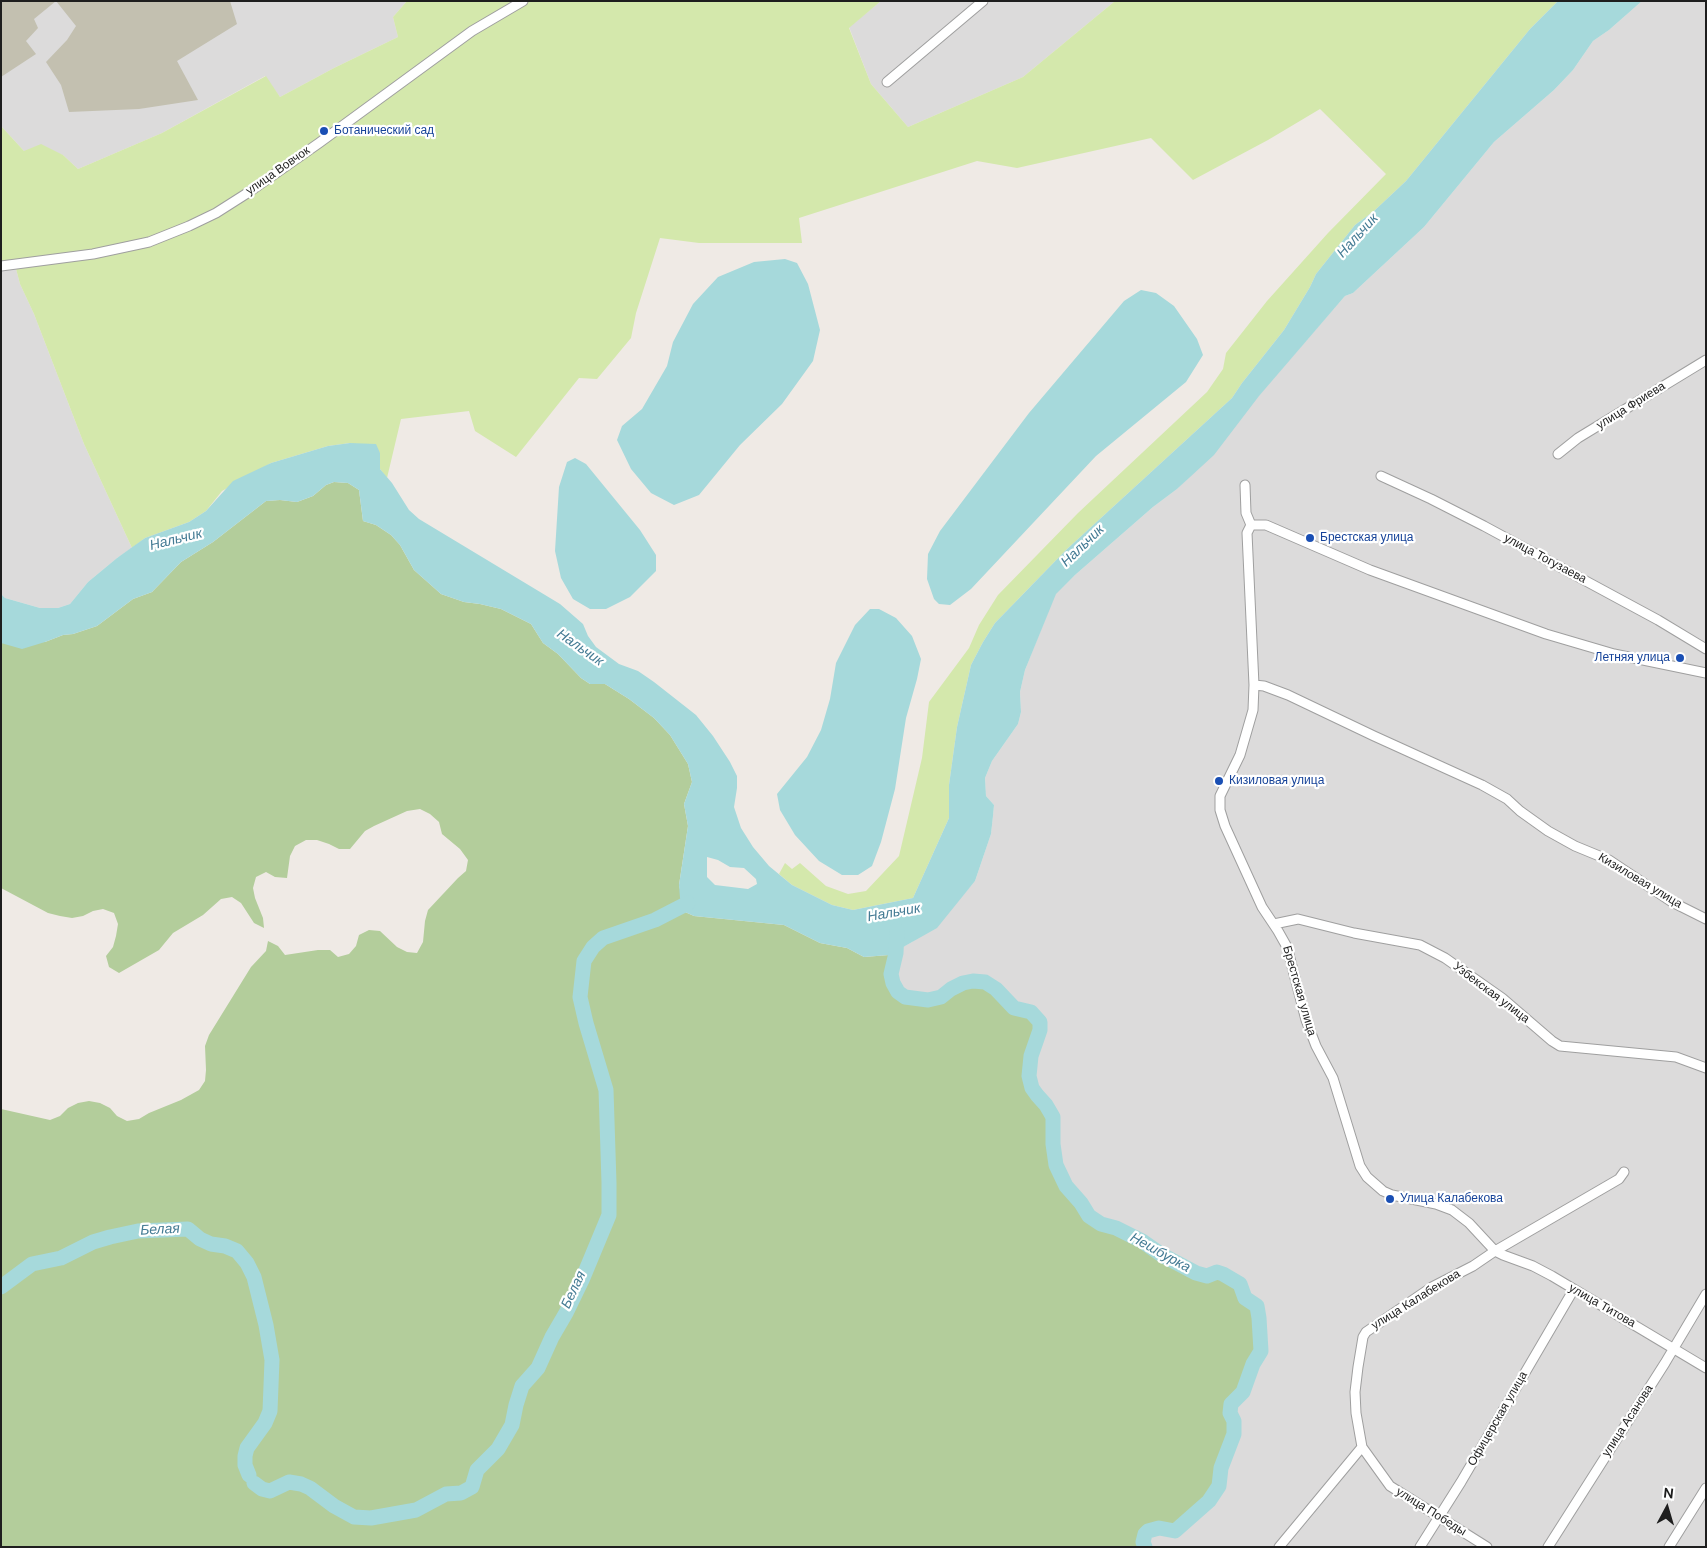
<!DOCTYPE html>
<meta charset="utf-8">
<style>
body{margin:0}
#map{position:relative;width:1707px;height:1548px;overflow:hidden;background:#efeae5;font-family:"DM Sans",sans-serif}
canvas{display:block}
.frame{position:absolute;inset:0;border:2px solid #1e1e1e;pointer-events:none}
.north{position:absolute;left:1642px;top:1483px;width:50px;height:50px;-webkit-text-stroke:4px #fff;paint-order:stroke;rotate:6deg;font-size:14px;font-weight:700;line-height:20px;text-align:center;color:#1e1e1e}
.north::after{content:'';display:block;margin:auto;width:18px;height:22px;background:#1e1e1e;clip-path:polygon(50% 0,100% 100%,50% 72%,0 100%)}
</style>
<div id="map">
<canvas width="1707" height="1548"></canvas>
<div class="frame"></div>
<div class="north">N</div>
</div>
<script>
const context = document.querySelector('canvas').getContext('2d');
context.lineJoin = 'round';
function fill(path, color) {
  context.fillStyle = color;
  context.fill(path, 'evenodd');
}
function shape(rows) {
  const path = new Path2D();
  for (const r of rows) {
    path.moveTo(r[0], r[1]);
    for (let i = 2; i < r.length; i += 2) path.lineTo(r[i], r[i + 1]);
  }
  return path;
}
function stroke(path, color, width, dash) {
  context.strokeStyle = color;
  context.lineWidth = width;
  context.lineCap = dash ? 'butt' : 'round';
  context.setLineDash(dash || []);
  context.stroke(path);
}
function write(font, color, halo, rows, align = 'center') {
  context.font = font + ' "DM Sans",sans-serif';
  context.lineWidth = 4.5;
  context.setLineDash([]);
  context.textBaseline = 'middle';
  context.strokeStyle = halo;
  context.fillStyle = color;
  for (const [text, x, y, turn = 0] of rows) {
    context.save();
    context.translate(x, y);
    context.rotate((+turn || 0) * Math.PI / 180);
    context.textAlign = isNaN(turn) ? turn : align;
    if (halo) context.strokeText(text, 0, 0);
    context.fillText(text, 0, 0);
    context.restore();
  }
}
fill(shape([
 [1,1,407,1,393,17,398,37,334,68,280,97,265,76,162,133,78,169,63,155,24,151,1,126],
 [881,1,1115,1,1023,77,908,127,871,84,849,27],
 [1642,1,1706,1,1706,1547,1145,1547,1143,1542,1145,1534,1148,1531,1159,1528,1170,1530,1181,1526,1193,1513,1209,1501,1219,1486,1221,1477,1219,1472,1225,1458,1234,1421,1230,1413,1231,1404,1243,1392,1253,1364,1261,1351,1249,1301,1245,1298,1239,1284,1223,1274,1217,1272,1207,1276,1196,1273,1162,1255,1142,1241,1116,1228,1101,1224,1089,1216,1081,1203,1066,1186,1056,1165,1053,1144,1054,1123,1050,1111,1032,1088,1029,1076,1031,1056,1040,1030,1040,1021,1031,1012,1014,1008,996,989,985,982,973,981,957,985,941,997,928,1000,905,997,898,992,893,983,891,974,897,950,912,942,950,910,975,881,991,834,993,816,994,805,986,796,985,778,992,761,1018,724,1021,712,1020,692,1025,670,1055,594,1075,575,1153,507,1177,489,1194,472,1276,375,1345,296,1353,293,1424,227,1494,142,1554,90,1573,70,1593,41,1609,30],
 [15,265,20,284,34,314,84,444,132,548,117,558,88,582,70,604,58,608,40,608,5,598,1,594,1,266]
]), '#dcdbdb');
fill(shape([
 [1,1,230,1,237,24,177,61,198,100,139,109,69,112,61,85,46,62,67,40,76,26,56,1,34,19,38,28,26,41,36,54,1,77]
]), '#c3c0b0');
fill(shape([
 [407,1,881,1,849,28,871,84,908,127,1023,77,1115,1,1558,1,1530,29,1406,181,1374,211,1355,225,1316,274,1310,287,1284,330,1242,383,1232,398,1066,550,995,623,983,642,971,665,957,727,949,785,949,818,913,898,853,910,832,905,792,885,779,874,785,863,792,869,800,863,826,886,848,894,866,891,899,856,922,758,929,702,969,648,979,625,998,595,1078,513,1207,392,1223,369,1226,353,1267,301,1328,233,1386,174,1320,109,1268,140,1193,180,1151,138,1017,168,977,161,799,218,802,243,699,243,660,238,636,313,631,338,597,379,579,378,516,457,475,431,469,411,401,419,387,478,380,469,380,453,350,443,328,446,271,463,222,491,206,511,189,522,145,538,132,548,84,444,34,314,20,284,15,265,1,266,1,126,24,151,41,144,63,155,78,169,162,133,266,76,280,97,334,68,398,37,393,17]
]), '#d4e8ac');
fill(shape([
 [334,482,348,483,359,490,363,521,376,525,391,535,400,545,414,570,441,594,464,602,480,604,501,609,531,624,543,643,558,654,581,678,590,684,605,684,629,699,654,718,670,735,688,764,692,782,684,804,688,826,679,885,685,912,694,916,784,925,820,943,847,948,864,957,889,955,897,950,891,974,893,983,898,992,905,997,928,1000,941,997,951,989,963,983,973,981,985,982,996,989,1014,1008,1031,1012,1040,1022,1040,1030,1031,1056,1029,1076,1032,1088,1037,1095,1046,1105,1053,1117,1053,1144,1056,1165,1066,1186,1081,1203,1089,1216,1101,1224,1116,1228,1131,1235,1142,1241,1162,1255,1196,1273,1207,1276,1217,1272,1223,1274,1240,1284,1245,1298,1257,1306,1259,1318,1261,1351,1253,1364,1243,1392,1231,1404,1230,1413,1234,1421,1234,1434,1221,1468,1219,1486,1209,1501,1193,1513,1181,1526,1175,1531,1159,1528,1148,1531,1145,1534,1143,1542,1145,1547,1,1547,1,1109,50,1120,60,1116,68,1108,78,1103,89,1101,100,1103,110,1108,117,1116,127,1121,139,1119,149,1113,181,1100,199,1090,205,1081,206,1070,205,1046,209,1035,251,967,266,951,268,941,278,946,285,955,318,950,330,950,338,957,349,954,356,946,359,935,369,930,380,931,397,947,407,952,417,953,423,942,425,921,428,910,458,878,466,871,468,860,460,849,442,834,439,822,430,814,420,809,407,811,374,826,365,831,350,849,339,849,329,844,317,840,306,840,295,846,290,856,287,878,275,877,266,872,256,877,253,888,255,898,263,918,264,928,254,923,241,903,232,897,221,899,203,915,173,933,159,950,119,973,109,967,106,956,113,947,116,936,118,924,114,913,103,909,93,911,83,916,72,918,60,916,48,913,1,888,1,643,45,642,63,635,73,634,97,626,133,599,152,592,181,562,213,542,266,501,280,500,297,502,313,496,326,485]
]), '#b3cd9b');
fill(shape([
 [1558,1,1642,1,1609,30,1593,41,1573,70,1554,90,1494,142,1424,227,1353,293,1345,296,1259,396,1214,455,1177,489,1153,507,1075,575,1056,594,1025,670,1020,692,1021,712,1018,724,992,761,985,778,986,796,994,805,993,816,991,834,975,881,937,928,889,955,864,957,847,948,820,943,784,925,694,916,685,912,680,898,679,885,688,826,684,804,692,782,688,764,670,735,654,718,629,699,605,684,590,684,581,678,558,654,543,643,531,624,501,609,480,604,464,602,441,594,414,570,400,545,391,535,376,525,363,521,359,490,348,483,334,482,326,485,313,496,297,502,280,500,266,501,213,542,181,562,152,592,133,599,97,626,73,634,63,635,45,642,22,649,1,643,1,594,5,598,40,608,58,608,70,604,88,582,117,558,145,538,189,522,206,511,233,481,271,463,328,446,350,443,376,444,380,453,380,469,392,483,409,510,419,519,560,604,583,624,588,636,596,647,619,664,638,671,654,682,696,715,713,736,730,762,737,776,737,788,734,807,741,828,753,847,769,866,792,885,832,905,853,910,913,898,949,818,949,785,957,727,971,665,983,642,995,623,1066,550,1232,398,1242,383,1284,330,1310,287,1316,274,1355,225,1374,211,1406,181,1530,29],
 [707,857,718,860,730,867,744,868,756,879,757,884,748,889,715,885,707,877],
 [785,259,797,263,808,284,820,330,813,361,782,404,740,445,699,495,674,505,651,493,631,469,617,440,622,426,642,409,667,366,673,342,693,304,718,277,754,262],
 [1141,290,1156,293,1174,306,1197,339,1203,355,1186,382,1096,456,971,589,950,605,939,604,934,599,927,579,928,554,940,531,1029,413,1124,301],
 [575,458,586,464,640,530,656,555,656,571,630,597,606,609,590,609,573,599,561,578,555,551,559,487,567,462],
 [870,609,879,609,896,618,912,636,921,659,917,679,906,718,895,789,881,842,872,866,858,875,842,875,819,861,795,835,780,810,777,794,807,757,821,730,830,699,836,663,855,625]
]), '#a6d9db');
stroke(shape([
 [897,930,896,953,891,974,893,983,898,992,905,997,928,1000,941,997,951,989,963,983,973,981,985,982,996,989,1014,1008,1031,1012,1040,1022,1040,1030,1031,1056,1029,1076,1032,1088,1037,1095,1046,1105,1053,1117,1053,1144,1056,1165,1066,1186,1081,1203,1089,1216,1101,1224,1116,1228,1142,1241,1162,1255,1196,1273,1207,1276,1217,1272,1223,1274,1240,1284,1245,1298,1257,1306,1259,1318,1261,1351,1253,1364,1243,1392,1231,1404,1230,1413,1234,1421,1234,1434,1221,1468,1219,1486,1209,1501,1175,1531,1159,1528,1148,1531,1145,1534,1143,1542,1145,1547],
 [1,1287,32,1264,61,1258,93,1242,110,1237,138,1231,188,1229,200,1239,211,1244,225,1246,237,1251,247,1263,254,1277,266,1325,272,1360,270,1411,265,1423,247,1448,245,1456,245,1465,249,1475],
 [254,1483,262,1489,270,1491,289,1482,301,1484,310,1488,334,1506,354,1517,371,1518,416,1510,446,1494,461,1493,472,1487,477,1470,498,1449,512,1425,516,1405,522,1386,538,1368,552,1337,566,1313,582,1280,609,1215,609,1183,606,1090,586,1023,580,997,584,961,593,947,603,938,655,920,688,903]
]), '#a6d9db', 15);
const minor = shape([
 [887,82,983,1],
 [1,266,93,254,149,242,189,226,216,213,249,192,319,143,472,31,523,1],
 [1558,454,1578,438,1706,360],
 [1381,476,1431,499,1484,526,1658,620,1706,649],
 [1245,485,1246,513,1251,525],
 [1251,525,1247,533,1254,685,1253,710,1240,755,1220,796,1220,810,1225,826,1262,907,1278,931,1287,947,1306,1020,1316,1046,1333,1078,1360,1166,1367,1177,1383,1191,1392,1195,1436,1204,1452,1210,1469,1223,1495,1251,1503,1255,1533,1266,1552,1276,1706,1368],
 [1251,525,1266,525,1370,570,1546,634,1614,654,1706,673],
 [1254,685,1264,686,1288,695,1374,736,1482,785,1507,799,1520,811,1548,831,1575,846,1609,860,1672,902,1706,919],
 [1274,924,1298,919,1354,933,1420,945,1445,958,1502,998,1552,1041,1560,1046,1676,1057,1706,1068],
 [1362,1447,1390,1486,1487,1547],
 [1279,1547,1362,1447,1356,1413,1355,1392,1358,1367,1363,1337,1366,1332,1432,1287,1473,1266,1495,1251,1619,1179,1624,1172],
 [1420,1547,1461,1482,1574,1289],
 [1548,1547,1665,1363,1706,1294],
 [1669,1547,1706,1488]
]);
stroke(minor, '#9f9f9f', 11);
stroke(minor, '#fff', 9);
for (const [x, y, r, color] of [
 [324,131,5,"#1a4fb4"],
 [1310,538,5,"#1a4fb4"],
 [1680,658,5,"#1a4fb4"],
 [1219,781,5,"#1a4fb4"],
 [1390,1199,5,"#1a4fb4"]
]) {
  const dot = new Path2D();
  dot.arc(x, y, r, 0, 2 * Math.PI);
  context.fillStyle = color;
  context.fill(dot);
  stroke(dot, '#fff', 2);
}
write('12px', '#164399', '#fff', [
 ["Ботанический сад",334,131],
 ["Брестская улица",1320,538],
 ["Летняя улица",1670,658,"right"],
 ["Кизиловая улица",1229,781],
 ["Улица Калабекова",1400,1199]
], 'left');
write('12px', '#1e1e1e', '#fff', [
 ["улица Вовчок",278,171,-35],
 ["улица Фриева",1631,406,-32],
 ["улица Тогузаева",1545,559,28],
 ["Кизиловая улица",1640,881,31],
 ["Брестская улица",1299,991,74],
 ["Узбекская улица",1491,993,37],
 ["улица Калабекова",1416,1300,-32],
 ["улица Титова",1602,1306,30],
 ["Офицерская улица",1498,1419,-60],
 ["улица Асанова",1628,1421,-57],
 ["улица Победы",1431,1512,32]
]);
write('italic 14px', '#447b94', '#fff', [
 ["Нальчик",1358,236,-48],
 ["Нальчик",176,540,-14],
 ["Нальчик",1083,546,-44],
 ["Нальчик",580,648,35],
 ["Нальчик",894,913,-10],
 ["Белая",160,1230,-3],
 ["Нешбурка",1160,1253,29],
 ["Белая",574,1290,-65]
]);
</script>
